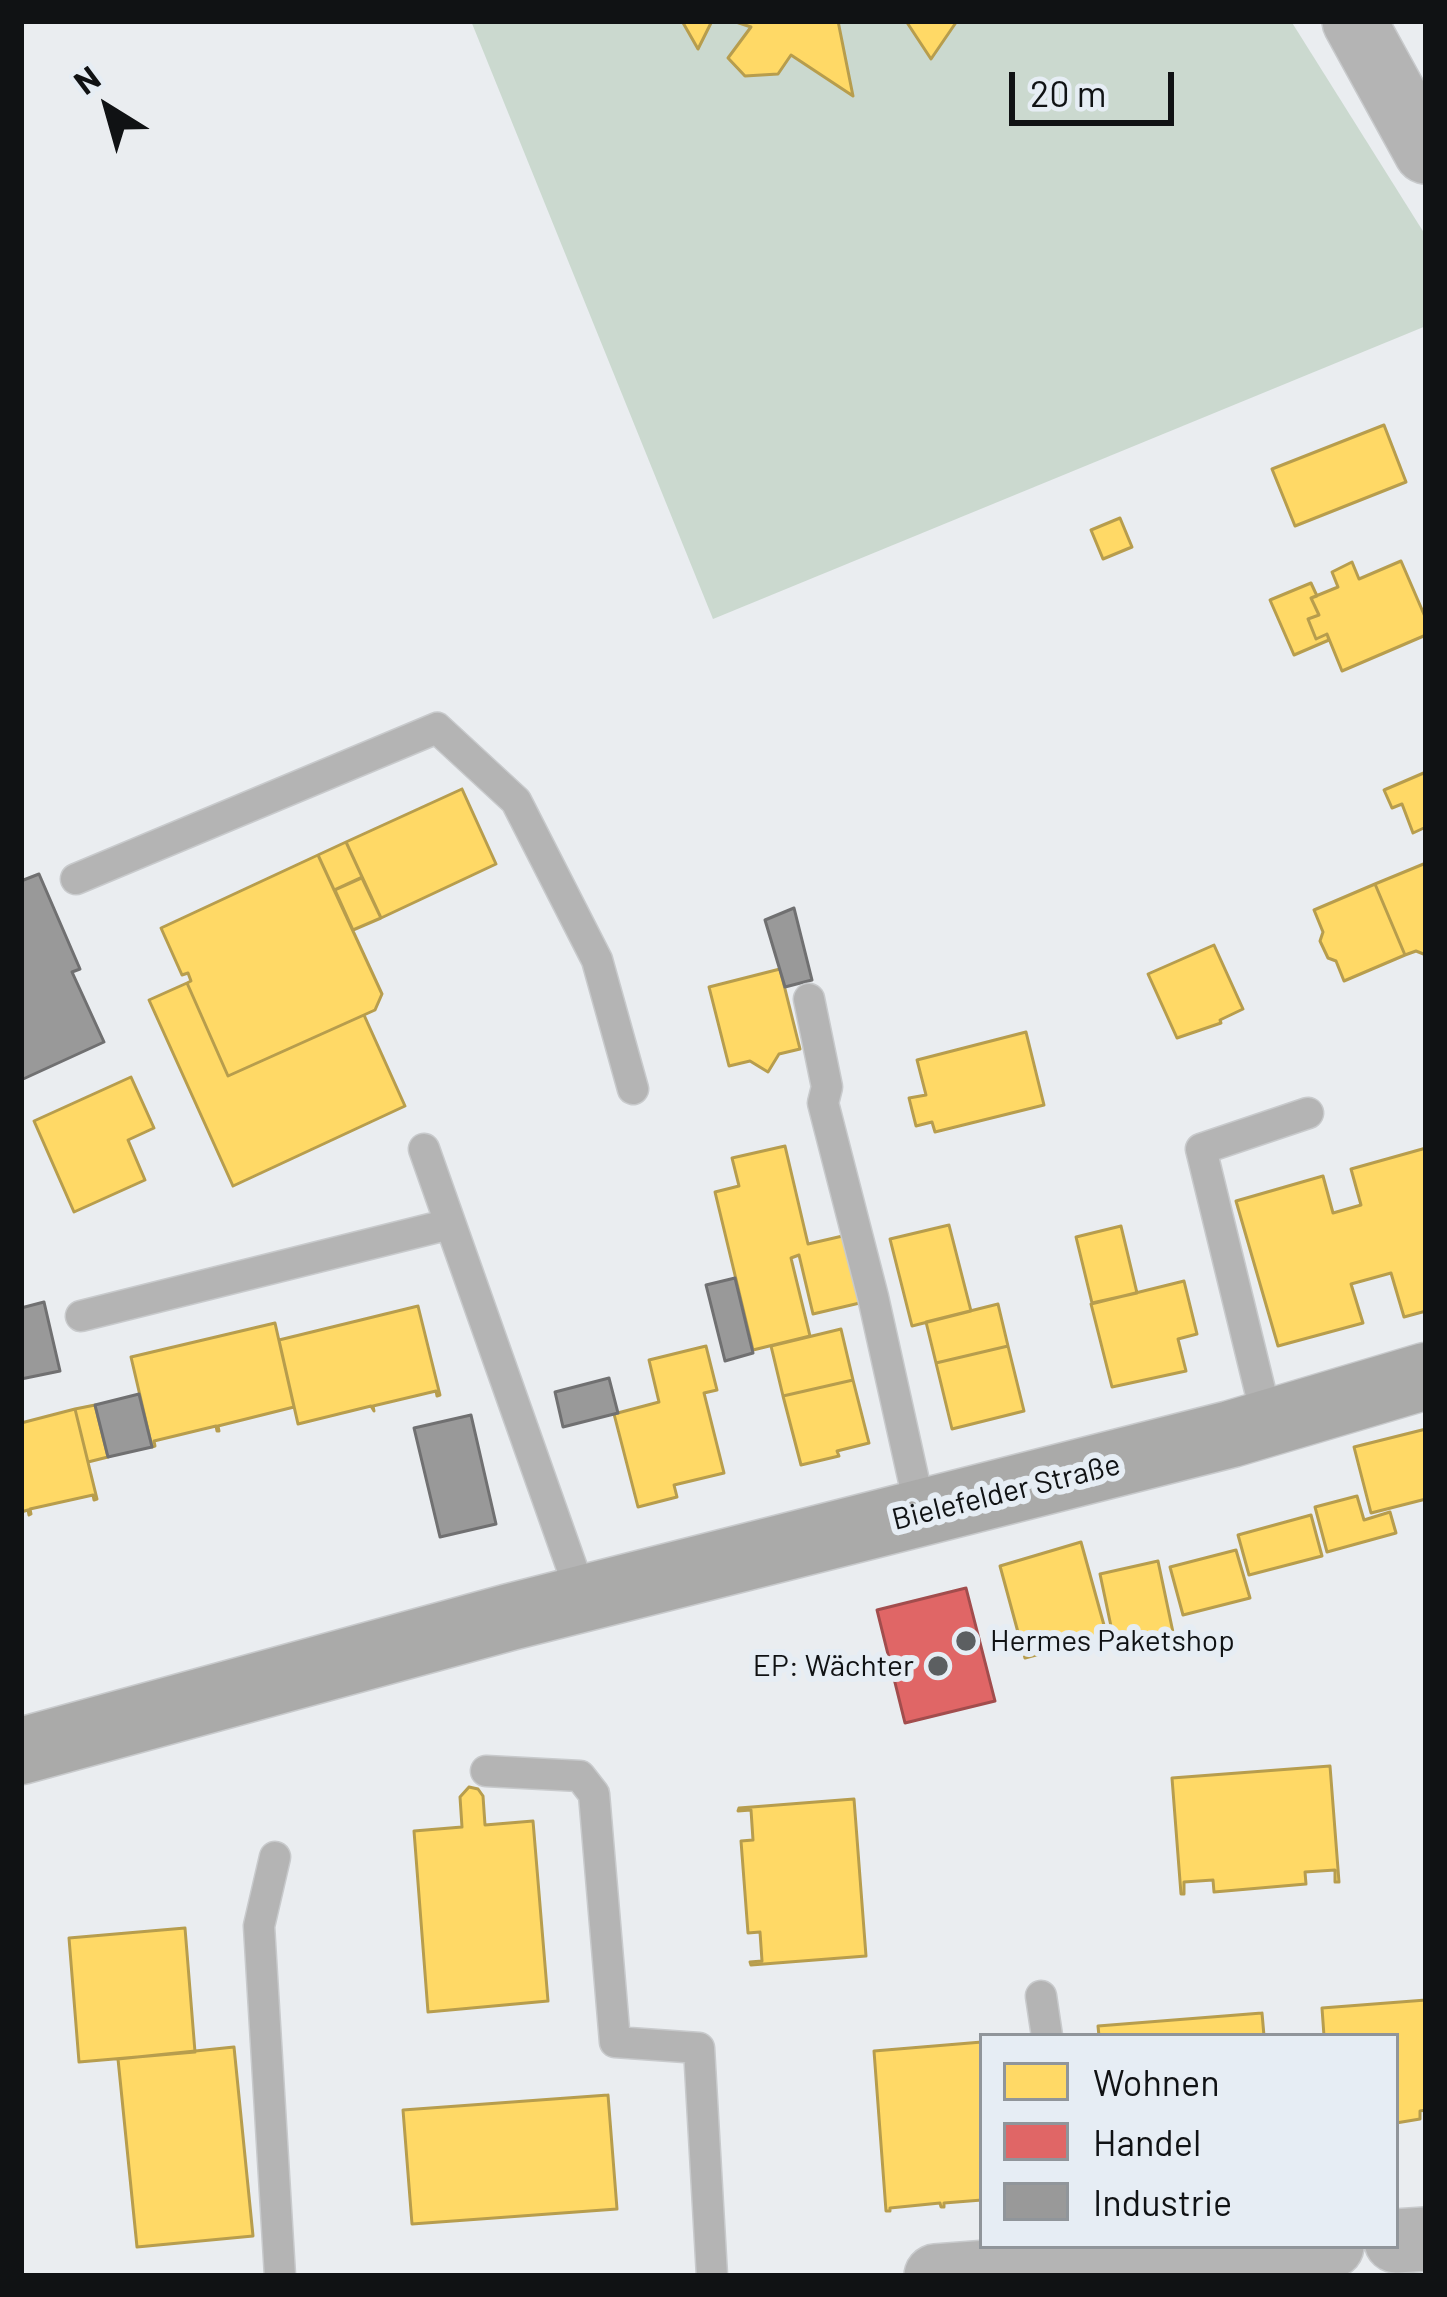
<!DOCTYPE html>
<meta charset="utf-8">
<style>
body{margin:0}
#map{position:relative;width:1447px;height:2297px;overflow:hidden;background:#eaedf0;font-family:Barlow,sans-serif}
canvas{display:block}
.frame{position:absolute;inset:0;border:24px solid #101214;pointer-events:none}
.legend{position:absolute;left:979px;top:2033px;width:420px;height:216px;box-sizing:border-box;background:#e6edf4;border:3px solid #90959a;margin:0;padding:15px 21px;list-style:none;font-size:36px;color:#101214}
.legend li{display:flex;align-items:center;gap:24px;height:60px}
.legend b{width:60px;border:3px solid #90959a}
.north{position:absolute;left:48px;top:48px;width:120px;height:120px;-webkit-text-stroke:9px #e6edf4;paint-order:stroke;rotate:323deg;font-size:33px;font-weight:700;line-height:48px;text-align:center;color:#101214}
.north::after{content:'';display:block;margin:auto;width:42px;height:54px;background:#101214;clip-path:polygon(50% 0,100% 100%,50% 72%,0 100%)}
.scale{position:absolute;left:1009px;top:72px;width:165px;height:54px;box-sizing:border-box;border:6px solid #101214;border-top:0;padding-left:15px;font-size:36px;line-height:42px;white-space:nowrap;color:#101214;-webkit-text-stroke:9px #e6edf4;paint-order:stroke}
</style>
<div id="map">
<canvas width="1447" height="2297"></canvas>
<div class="frame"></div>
<ul class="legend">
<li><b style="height:33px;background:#ffd966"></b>Wohnen</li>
<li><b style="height:33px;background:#e06666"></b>Handel</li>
<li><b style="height:33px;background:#999"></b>Industrie</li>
</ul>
<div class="north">N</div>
<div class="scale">20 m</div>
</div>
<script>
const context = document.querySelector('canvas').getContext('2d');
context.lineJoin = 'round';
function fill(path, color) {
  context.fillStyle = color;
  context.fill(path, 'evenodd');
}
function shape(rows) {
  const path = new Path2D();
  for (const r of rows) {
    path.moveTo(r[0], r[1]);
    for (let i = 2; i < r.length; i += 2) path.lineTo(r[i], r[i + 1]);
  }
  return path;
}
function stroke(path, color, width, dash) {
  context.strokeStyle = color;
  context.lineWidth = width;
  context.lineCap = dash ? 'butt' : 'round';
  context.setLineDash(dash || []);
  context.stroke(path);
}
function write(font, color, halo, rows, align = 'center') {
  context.font = font + ' Barlow,sans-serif';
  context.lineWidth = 12;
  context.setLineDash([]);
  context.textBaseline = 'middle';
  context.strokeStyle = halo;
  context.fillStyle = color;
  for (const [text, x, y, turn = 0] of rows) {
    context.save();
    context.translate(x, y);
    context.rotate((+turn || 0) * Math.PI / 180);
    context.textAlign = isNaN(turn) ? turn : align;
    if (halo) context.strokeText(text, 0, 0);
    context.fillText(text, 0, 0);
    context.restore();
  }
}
fill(shape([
 [471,21,1291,21,1426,236,1426,326,713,619]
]), '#cbd9cf');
const homes = shape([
 [682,21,712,21,698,49,682,21],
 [733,21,838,21,853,96,791,55,778,74,745,76,728,58,751,27,733,21],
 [906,21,957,21,931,59,906,21],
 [1384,425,1406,482,1295,526,1272,469,1384,425],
 [1120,518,1132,547,1103,559,1091,530,1120,518],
 [1401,561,1426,619,1426,635,1342,671,1327,634,1316,639,1308,619,1319,615,1311,598,1338,587,1332,572,1352,562,1359,579,1401,561],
 [1311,583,1317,596,1311,598,1319,615,1308,619,1316,639,1327,634,1329,640,1294,655,1270,600,1311,583],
 [1426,772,1426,827,1413,833,1402,804,1392,808,1384,790,1426,772],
 [462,789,496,864,381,918,346,842,462,789],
 [346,842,362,877,334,890,318,855,346,842],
 [318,855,382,994,375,1010,228,1076,187,983,191,981,188,973,182,975,161,928,318,855],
 [1426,863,1426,955,1416,951,1405,955,1375,884,1426,863],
 [362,878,381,918,353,930,335,890,362,878],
 [1375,884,1405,955,1344,981,1336,961,1328,958,1320,941,1323,932,1314,910,1375,884],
 [1214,945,1243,1009,1220,1020,1221,1023,1177,1038,1148,974,1214,945],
 [780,969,800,1049,779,1054,768,1072,750,1061,729,1066,709,987,780,969],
 [187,983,228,1076,364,1015,405,1106,233,1186,149,1000,187,983],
 [1026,1032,1044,1105,935,1132,932,1122,916,1126,909,1098,926,1095,917,1060,1026,1032],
 [131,1077,154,1128,128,1140,145,1180,74,1212,34,1121,131,1077],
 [785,1146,808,1244,847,1235,864,1302,813,1314,799,1255,791,1258,810,1336,753,1350,715,1192,739,1186,732,1158,785,1146],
 [1426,1148,1426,1311,1404,1317,1391,1273,1351,1284,1363,1323,1278,1346,1236,1201,1323,1176,1333,1213,1361,1205,1351,1169,1426,1148],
 [949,1225,971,1311,912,1326,890,1239,949,1225],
 [1121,1226,1137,1293,1092,1303,1076,1237,1121,1226],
 [1184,1281,1197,1334,1178,1339,1186,1371,1112,1387,1091,1304,1184,1281],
 [998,1304,1008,1346,936,1363,926,1322,998,1304],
 [418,1306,440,1395,437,1396,436,1391,373,1406,374,1411,371,1406,298,1424,279,1340,418,1306],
 [275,1323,294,1407,218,1426,219,1431,217,1431,216,1426,154,1441,155,1446,152,1447,131,1357,275,1323],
 [841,1329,853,1380,783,1396,771,1346,841,1329],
 [706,1346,717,1390,704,1393,724,1473,674,1485,677,1497,638,1507,614,1414,659,1402,649,1360,706,1346],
 [1008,1346,1024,1411,952,1429,936,1363,1008,1346],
 [853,1380,869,1443,837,1451,839,1456,801,1465,783,1396,853,1380],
 [95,1405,108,1457,88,1462,75,1409,95,1405],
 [75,1409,97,1499,94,1500,93,1495,30,1509,31,1514,29,1515,28,1510,21,1512,21,1423,75,1409],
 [1426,1429,1426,1499,1371,1513,1354,1447,1426,1429],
 [1357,1496,1364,1520,1390,1512,1396,1533,1327,1552,1315,1507,1357,1496],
 [1311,1515,1322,1556,1249,1575,1238,1535,1311,1515],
 [1081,1542,1107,1636,1025,1658,1000,1566,1081,1542],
 [1236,1550,1250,1598,1183,1615,1170,1567,1236,1550],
 [1158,1561,1174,1637,1116,1650,1100,1574,1158,1561],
 [1330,1766,1339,1882,1335,1882,1335,1870,1305,1872,1306,1884,1214,1892,1213,1880,1184,1882,1184,1894,1181,1894,1172,1778,1330,1766],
 [469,1787,478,1789,483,1796,485,1825,533,1821,548,2001,428,2012,414,1831,462,1827,460,1797,469,1787],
 [854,1799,866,1956,751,1965,750,1962,762,1961,760,1932,748,1933,741,1841,753,1840,751,1810,738,1811,739,1808,854,1799],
 [185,1928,195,2052,79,2062,69,1938,185,1928],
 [1426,2000,1426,2110,1420,2111,1420,2119,1396,2123,1396,2036,1324,2036,1322,2008,1426,2000],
 [1262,2013,1264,2036,1099,2036,1098,2026,1262,2013],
 [982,2042,982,2200,944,2203,944,2207,941,2207,940,2203,890,2208,890,2211,886,2211,874,2051,982,2042],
 [234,2047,253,2236,137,2247,118,2059,234,2047],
 [608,2095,617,2209,412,2224,403,2110,608,2095]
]);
fill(homes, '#ffd966');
stroke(homes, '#b79d4d', 3);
const shops = shape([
 [966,1588,995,1701,905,1723,877,1610,966,1588]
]);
fill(shops, '#e06666');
stroke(shops, '#a24d4d', 3);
const industry = shape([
 [39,874,80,969,72,972,104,1042,21,1080,21,881,39,874],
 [794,908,812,980,785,987,765,920,794,908],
 [735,1278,753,1353,725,1361,706,1285,735,1278],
 [44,1302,60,1371,21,1379,21,1308,44,1302],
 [609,1378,618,1413,563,1427,555,1392,609,1378],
 [139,1394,152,1447,108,1457,95,1405,139,1394],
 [471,1415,496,1524,440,1537,414,1428,471,1415]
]);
fill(industry, '#999');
stroke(industry, '#707071', 3);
const lane = shape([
 [76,879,437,728,516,801,597,960,633,1089],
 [809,999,827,1087,823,1103,873,1297,921,1513],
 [424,1149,583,1599],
 [81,1316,450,1224],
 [1268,1423,1201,1149,1308,1113],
 [486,1771,580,1776,594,1794,615,2042,699,2048,712,2276],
 [275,1857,259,1926,280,2276],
 [1041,1996,1047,2036]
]);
const street = shape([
 [1354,21,1426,152],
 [1396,2241,1426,2239],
 [936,2276,1332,2246]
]);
const secondary = shape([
 [21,1751,510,1617,1231,1434,1426,1376]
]);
stroke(lane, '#c8cacc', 33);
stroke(street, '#c8cacc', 66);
stroke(secondary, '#c8cacc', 69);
stroke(lane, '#b4b4b4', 30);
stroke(street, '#b4b4b4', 63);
stroke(secondary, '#aaaaa9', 66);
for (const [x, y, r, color] of [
 [966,1641,12,"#5c5f61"],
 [938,1666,12,"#5c5f61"]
]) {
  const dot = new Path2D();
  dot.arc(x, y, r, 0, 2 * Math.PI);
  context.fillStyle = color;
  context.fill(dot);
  stroke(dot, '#e6edf4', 4.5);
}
write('30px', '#101214', '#e6edf4', [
 ["Bielefelder Straße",1006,1492,-14]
]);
write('30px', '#101214', '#e6edf4', [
 ["Hermes Paketshop",990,1641],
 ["EP: Wächter",914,1666,"right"]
], 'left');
</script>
